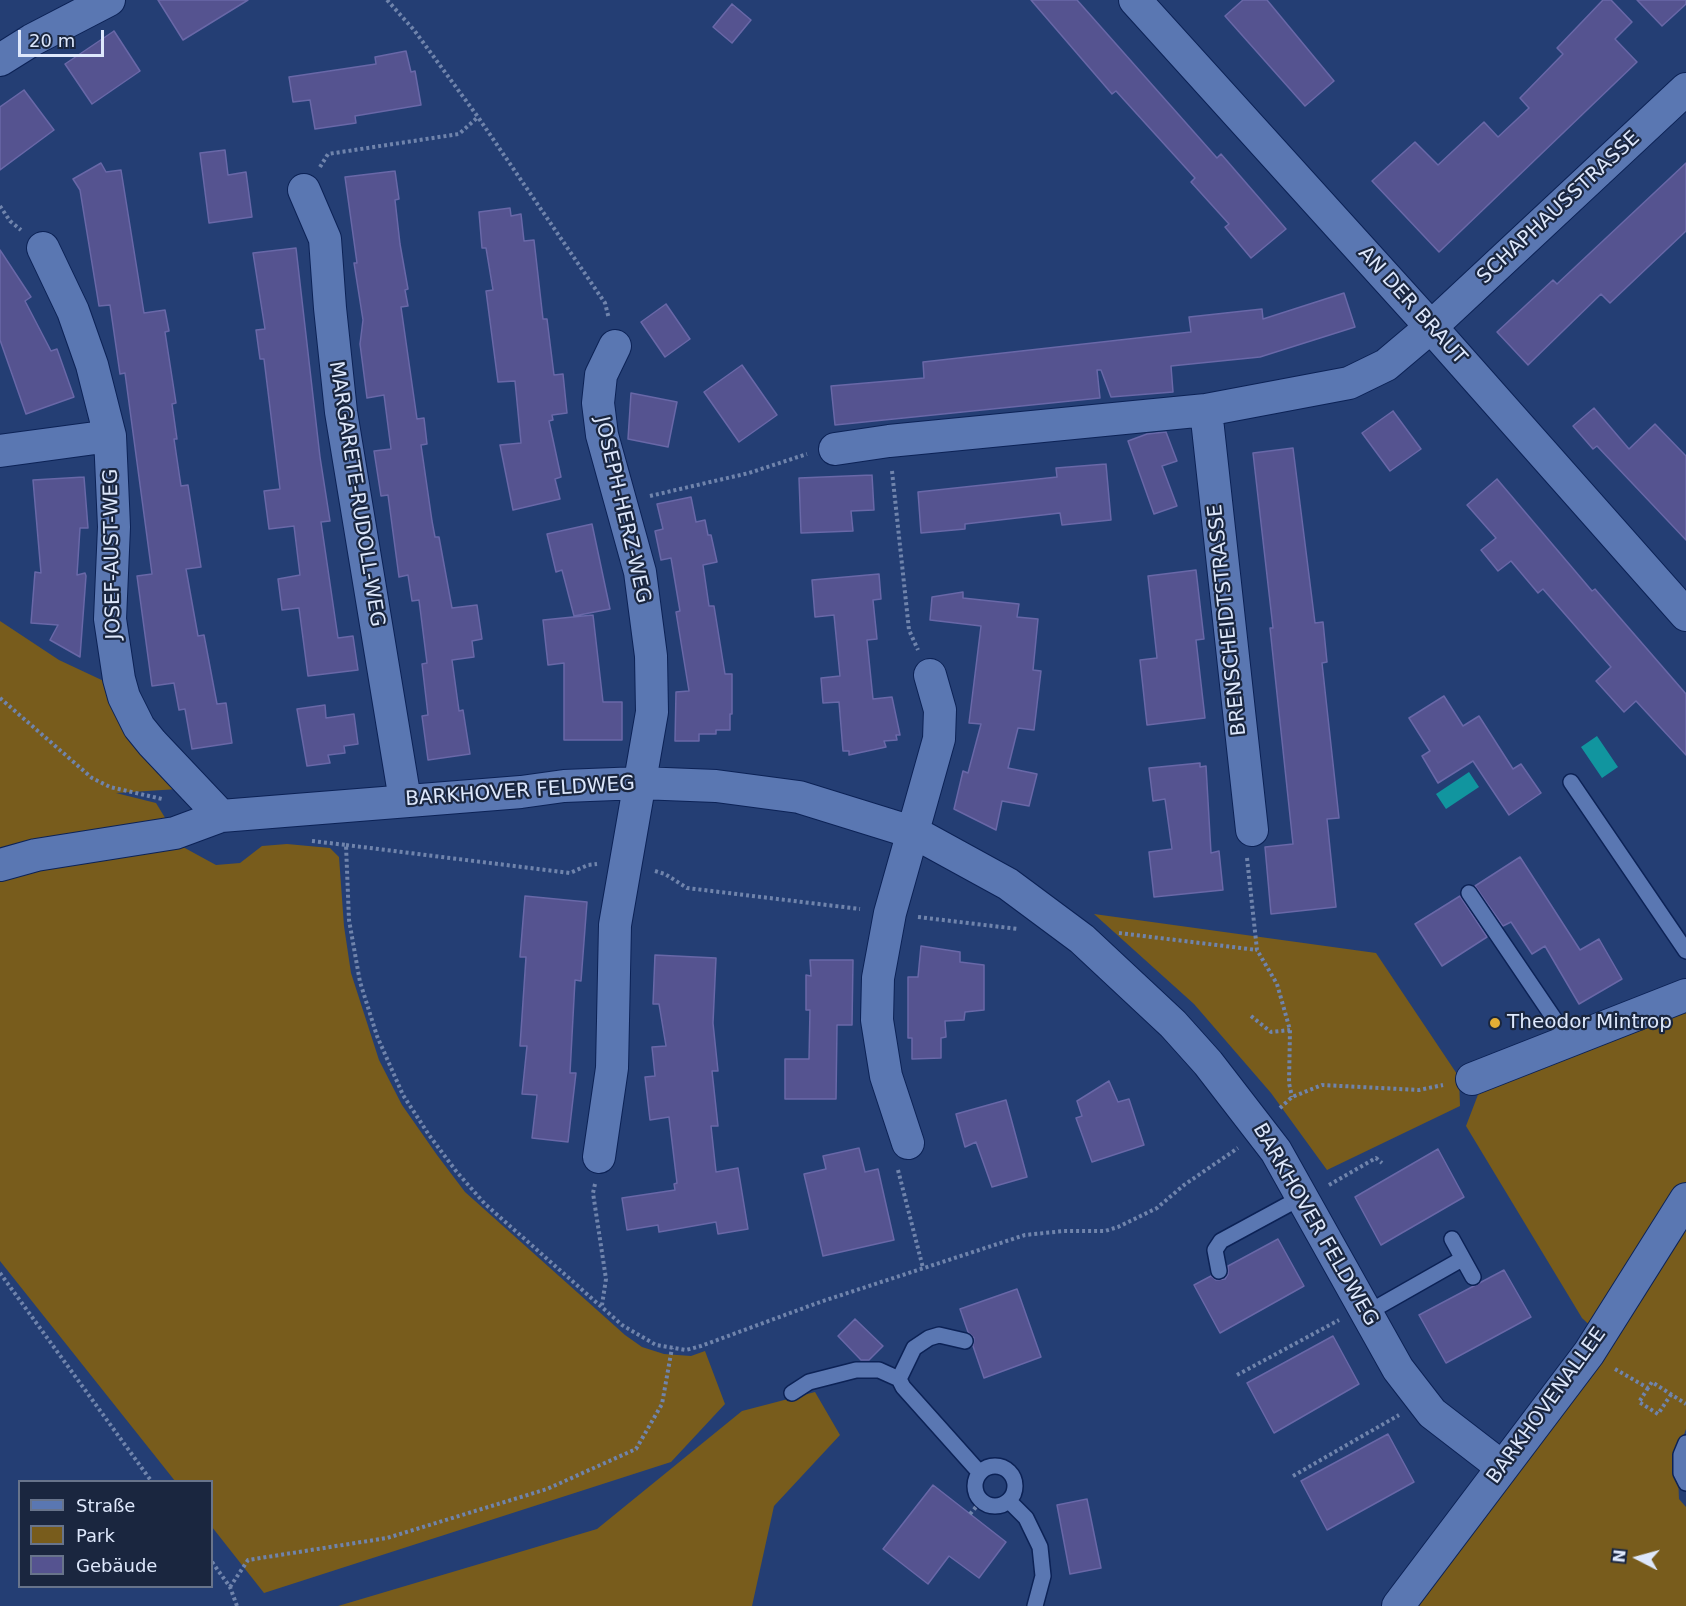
<!DOCTYPE html>
<meta charset="utf-8">
<style>
body{margin:0}
#map{position:relative;width:1686px;height:1606px;overflow:hidden;background:#243e74;font-family:"DejaVu Sans",sans-serif}
canvas{display:block}
.legend{position:absolute;left:18px;top:1480px;width:195px;height:108px;box-sizing:border-box;background:#1a263f;border:2px solid #68748b;margin:0;padding:8px 10px;list-style:none;font-size:18px;color:#dee8fc}
.legend li{display:flex;align-items:center;gap:12px;height:30px}
.legend b{width:30px;border:2px solid #68748b}
.north{position:absolute;left:1608px;top:1528px;width:60px;height:60px;-webkit-text-stroke:4px #1a263f;paint-order:stroke;rotate:276deg;font-size:16px;font-weight:700;line-height:24px;text-align:center;color:#dee8fc}
.north::after{content:'';display:block;margin:auto;width:21px;height:27px;background:#dee8fc;clip-path:polygon(50% 0,100% 100%,50% 72%,0 100%)}
.scale{position:absolute;left:18px;top:30px;width:86px;height:27px;box-sizing:border-box;border:3px solid #dee8fc;border-top:0;padding-left:8px;font-size:18px;line-height:21px;white-space:nowrap;color:#dee8fc;-webkit-text-stroke:4px #1a263f;paint-order:stroke}
</style>
<div id="map">
<canvas width="1686" height="1606"></canvas>
<ul class="legend">
<li><b style="height:8px;background:#5a77b2"></b>Straße</li>
<li><b style="height:16px;background:#785c1c"></b>Park</li>
<li><b style="height:16px;background:#555390"></b>Gebäude</li>
</ul>
<div class="north">N</div>
<div class="scale">20 m</div>
</div>
<script>
const context = document.querySelector('canvas').getContext('2d');
context.lineJoin = 'round';
function fill(path, color) {
  context.fillStyle = color;
  context.fill(path, 'evenodd');
}
function shape(rows) {
  const path = new Path2D();
  for (const r of rows) {
    if (r.length === 3) {
      path.moveTo(r[0] + r[2], r[1]);
      path.arc(r[0], r[1], r[2], 0, 2 * Math.PI);
      continue;
    }
    path.moveTo(r[0], r[1]);
    for (let i = 2; i < r.length; i += 2) path.lineTo(r[i], r[i + 1]);
  }
  return path;
}
function stroke(path, color, width, dash) {
  context.strokeStyle = color;
  context.lineWidth = width;
  context.lineCap = dash ? 'butt' : 'round';
  context.setLineDash(dash || []);
  context.stroke(path);
}
function write(font, color, halo, rows, align = 'center') {
  context.font = font + ' "DejaVu Sans",sans-serif';
  context.lineWidth = 4.5;
  context.setLineDash([]);
  context.textBaseline = 'middle';
  context.strokeStyle = halo;
  context.fillStyle = color;
  for (const [text, x, y, turn = 0] of rows) {
    context.save();
    context.translate(x, y);
    context.rotate((+turn || 0) * Math.PI / 180);
    context.textAlign = isNaN(turn) ? turn : align;
    if (halo) context.strokeText(text, 0, 0);
    context.fillText(text, 0, 0);
    context.restore();
  }
}
fill(shape([
 [0,621,59,660,108,683,178,789,116,793,156,803,183,847,216,865,240,863,262,846,287,844,330,848,339,857,344,926,351,973,379,1060,402,1105,437,1155,465,1192,625,1335,642,1347,664,1354,691,1356,705,1351,725,1404,671,1462,264,1593,212,1527,212,1482,175,1481,0,1261],
 [1094,914,1376,953,1459,1077,1460,1106,1327,1170,1271,1093,1194,1004],
 [1686,999,1686,1429,1677,1454,1679,1499,1686,1507,1686,1606,1404,1606,1599,1334,1582,1318,1466,1126,1484,1079],
 [815,1392,840,1435,774,1506,752,1606,338,1606,597,1529,742,1411]
]), '#785c1c');
fill(shape([
 [1597,736,1618,767,1602,778,1581,747],
 [1469,772,1479,787,1446,809,1436,794]
]), '#11959f');
const building = shape([
 [158,0,248,0,183,40,158,0],
 [1031,0,1077,0,1217,158,1221,154,1286,229,1251,258,1225,227,1229,224,1191,182,1195,178,1116,91,1112,94,1031,0],
 [1243,0,1267,0,1334,81,1305,106,1225,16,1243,0],
 [1603,0,1611,0,1632,22,1615,39,1637,62,1439,252,1372,181,1415,142,1438,165,1484,122,1498,137,1529,108,1520,98,1563,54,1557,48,1603,0],
 [1637,0,1686,0,1686,4,1662,26,1637,0],
 [732,4,751,20,732,43,713,27,732,4],
 [114,31,140,71,92,104,65,64,114,31],
 [406,51,411,72,415,71,421,105,355,116,356,123,315,129,310,100,293,102,289,77,376,64,375,57,406,51],
 [24,90,54,130,0,170,0,107,24,90],
 [225,150,228,175,246,172,252,217,209,223,200,153,225,150],
 [101,163,106,172,121,170,144,313,165,310,169,331,165,332,176,403,172,404,177,439,174,439,181,486,188,485,201,567,186,569,198,636,204,635,217,704,226,703,232,743,192,749,185,709,179,710,174,683,152,686,137,576,152,574,125,373,120,374,110,305,99,306,80,190,73,179,101,163],
 [1686,163,1686,231,1610,303,1601,294,1528,365,1497,332,1553,280,1557,284,1686,163],
 [395,171,399,199,395,200,400,244,408,289,405,290,408,306,401,307,417,419,424,418,427,444,421,445,432,521,435,537,439,537,452,608,477,605,482,639,472,641,474,657,452,660,459,711,463,710,470,754,428,760,422,716,428,715,422,664,427,663,419,600,412,601,408,575,399,577,388,495,381,496,374,451,391,449,384,395,367,398,360,344,363,320,354,263,357,263,345,177,395,171],
 [510,208,511,216,521,214,524,241,534,240,543,319,547,319,554,375,563,374,567,413,552,415,553,420,549,421,561,477,555,479,560,499,513,510,500,445,521,443,515,381,498,382,486,291,493,290,486,248,482,248,479,212,510,208],
 [296,248,320,457,330,521,321,522,338,638,353,636,358,670,308,676,299,608,282,610,278,579,300,575,294,526,269,529,264,491,280,489,264,359,260,359,256,330,265,329,253,253,296,248],
 [0,250,31,297,25,301,51,351,57,349,74,397,26,414,0,340,0,250],
 [1344,293,1355,327,1260,357,1171,366,1173,392,1111,397,1101,370,1097,370,1100,398,835,425,831,386,924,378,923,362,1191,332,1189,317,1262,309,1263,319,1344,293],
 [666,304,690,339,665,357,641,322,666,304],
 [742,365,777,415,739,442,704,392,742,365],
 [631,393,677,402,668,447,628,439,631,393],
 [1594,408,1629,449,1655,424,1686,456,1686,540,1597,446,1593,449,1573,426,1594,408],
 [1393,411,1421,449,1390,471,1362,433,1393,411],
 [1166,432,1177,461,1162,466,1177,506,1154,514,1128,441,1147,434,1166,432],
 [1293,448,1315,623,1323,622,1327,662,1322,663,1339,818,1327,819,1336,907,1271,914,1265,847,1293,844,1270,628,1273,628,1253,453,1293,448],
 [1106,464,1111,520,1062,525,1060,513,965,524,965,529,921,533,918,492,1057,477,1056,468,1106,464],
 [872,475,874,510,851,511,853,531,801,533,799,478,872,475],
 [84,477,88,528,80,528,77,575,85,573,86,576,80,657,50,640,58,625,31,623,35,572,41,573,33,480,84,477],
 [1497,479,1592,591,1595,589,1686,694,1686,755,1636,701,1624,712,1596,681,1611,667,1543,589,1538,593,1511,561,1498,571,1481,550,1496,538,1467,505,1497,479],
 [691,497,696,522,705,520,708,535,711,535,717,562,703,565,709,606,714,606,725,674,732,674,732,714,730,714,730,730,716,730,716,734,699,734,699,741,675,741,676,692,689,691,676,612,680,611,671,558,661,560,655,531,663,529,657,504,691,497],
 [592,524,610,609,574,616,562,570,556,572,547,534,592,524],
 [1196,570,1204,639,1196,640,1205,718,1147,725,1140,660,1157,658,1148,576,1196,570],
 [879,574,881,599,873,600,877,639,867,640,873,699,892,697,900,735,896,735,897,740,884,741,886,747,849,755,849,751,843,751,839,702,823,703,821,678,840,676,834,615,815,617,812,580,879,574],
 [963,592,963,598,1019,604,1017,617,1038,619,1033,670,1041,671,1034,730,1018,728,1008,768,1037,774,1029,806,1002,801,996,830,954,809,963,771,968,773,981,724,969,723,981,626,930,620,932,597,963,592],
 [593,615,603,702,622,702,622,740,564,740,564,663,548,665,543,620,593,615],
 [1444,696,1463,726,1479,716,1513,769,1521,764,1541,793,1509,815,1473,761,1438,783,1422,756,1430,751,1409,718,1444,696],
 [325,705,326,718,354,714,358,744,344,746,345,753,328,755,330,763,307,766,297,709,325,705],
 [1200,763,1200,767,1206,766,1211,853,1219,851,1223,890,1154,897,1149,852,1172,849,1165,799,1153,801,1149,768,1200,763],
 [1520,857,1580,950,1599,939,1622,979,1579,1004,1545,946,1532,954,1511,922,1503,926,1475,886,1520,857],
 [525,896,587,902,581,981,575,980,570,1073,576,1073,568,1142,532,1138,537,1095,522,1094,527,1046,520,1046,526,957,520,957,525,896],
 [1460,896,1487,937,1442,966,1415,924,1460,896],
 [921,946,960,952,960,962,984,965,984,1010,965,1012,964,1020,945,1021,946,1037,941,1038,941,1058,912,1059,912,1038,908,1038,908,977,918,977,921,946],
 [655,955,716,958,713,1023,718,1071,712,1071,718,1126,711,1126,716,1172,738,1168,748,1229,718,1234,716,1222,659,1232,658,1225,627,1230,622,1198,675,1190,674,1184,677,1183,669,1117,650,1120,645,1077,655,1076,652,1047,666,1046,659,1004,653,1004,655,955],
 [810,960,853,960,852,1025,837,1025,836,1099,785,1099,785,1059,809,1059,810,1010,806,1010,806,975,811,976,810,960],
 [1109,1081,1118,1102,1129,1099,1144,1145,1092,1162,1076,1118,1082,1116,1077,1101,1109,1081],
 [1006,1100,1027,1177,992,1187,976,1142,965,1147,956,1114,1006,1100],
 [859,1148,865,1172,878,1169,894,1240,823,1256,804,1174,826,1169,823,1156,859,1148],
 [1438,1149,1464,1197,1381,1245,1355,1197,1438,1149],
 [1278,1239,1304,1286,1220,1333,1194,1285,1211,1276,1216,1280,1225,1279,1228,1274,1228,1266,1278,1239],
 [1504,1270,1531,1317,1446,1363,1419,1315,1504,1270],
 [1017,1289,1041,1357,984,1378,973,1346,974,1338,968,1332,960,1309,1017,1289],
 [855,1319,883,1346,869,1360,861,1360,838,1336,855,1319],
 [1333,1336,1359,1384,1274,1433,1247,1383,1333,1336],
 [1388,1434,1414,1482,1327,1530,1301,1481,1388,1434],
 [933,1485,1006,1542,979,1578,949,1556,928,1584,883,1549,933,1485],
 [1087,1499,1101,1568,1070,1574,1057,1505,1087,1499]
]);
fill(building, '#555390');
stroke(building, '#6968a8', 1.5);
const lane = shape([
 [1571,782,1686,951],
 [1469,893,1570,1042],
 [1452,1239,1473,1277],
 [1219,1271,1215,1250,1221,1241,1302,1197],
 [1367,1313,1462,1259],
 [965,1341,939,1335,929,1338,914,1348,899,1379,903,1387,979,1472],
 [792,1393,809,1382,856,1370,879,1370,899,1379],
 [1686,1443,1681,1455,1681,1473,1686,1483],
 [995,1486,20],
 [1009,1501,1026,1518,1040,1547,1043,1576,1035,1606]
]);
const street = shape([
 [1135,0,1431,327,1686,615],
 [0,60,32,40,109,0],
 [304,190,325,239,330,308,341,412,405,800],
 [43,248,73,311,92,365,110,436,114,527,110,619,119,679,124,697,139,727,152,743,221,816],
 [1206,410,1252,830],
 [835,449,889,441,1206,410,1349,383,1386,365,1431,327,1686,89],
 [0,451,110,436],
 [0,865,36,855,175,833,221,816,521,792,564,786,640,783,716,786,799,797,915,833,1008,884,1082,939,1173,1024,1208,1063,1276,1151,1398,1369,1432,1413,1502,1467],
 [1472,1079,1686,995],
 [908,1143,886,1076,877,1020,878,978,890,913,939,739,940,710,930,675],
 [599,1157,612,1068,615,925,652,712,651,656,640,572,602,435,598,403,601,375,615,346],
 [1398,1606,1589,1353,1686,1199]
]);
stroke(lane, '#0c2256', 18);
stroke(street, '#0c2256', 34);
stroke(shape([
 [387,0,414,30,478,117,605,303,609,319],
 [320,167,328,154,459,134,478,117],
 [0,206,10,221,21,230],
 [892,471,909,630,918,650],
 [650,496,749,473,807,454],
 [0,698,92,778,110,787,162,799],
 [312,841,346,845,349,920,360,982,377,1036,403,1095,429,1135,456,1171,485,1204,622,1325,656,1345,686,1350,701,1346,820,1302,1025,1235,1064,1231,1105,1231,1118,1227,1157,1208,1184,1185,1238,1148],
 [346,845,570,873,588,865,597,864],
 [1247,858,1257,950,1277,984,1290,1030,1289,1083,1292,1097],
 [655,871,665,874,687,888,860,909],
 [918,917,1018,929],
 [1119,933,1257,950],
 [1251,1016,1271,1032,1290,1030],
 [1280,1108,1292,1097,1322,1085,1419,1090,1443,1085],
 [898,1170,923,1268],
 [595,1184,593,1193,606,1279,602,1305],
 [1329,1185,1376,1158,1382,1163],
 [0,1273,152,1482],
 [1615,1369,1648,1388,1652,1382,1686,1404],
 [1237,1375,1339,1320],
 [1648,1388,1639,1402,1658,1414,1672,1393],
 [1293,1476,1399,1415],
 [970,1514,981,1501],
 [212,1562,230,1587,237,1606],
 [230,1587,248,1560,387,1538,547,1489,636,1449,662,1404,672,1348]
]), '#7084ac', 4, [3, 3]);
stroke(lane, '#5a77b2', 15);
stroke(street, '#5a77b2', 32);
for (const [x, y, r, color] of [
 [1495,1023,6,"#e3ae35"]
]) {
  const dot = new Path2D();
  dot.arc(x, y, r, 0, 2 * Math.PI);
  context.fillStyle = color;
  context.fill(dot);
  stroke(dot, '#1a263f', 2);
}
write('20px', '#dee8fc', '#1a263f', [
 ["SCHAPHAUSSTRASSE",1559,208,-43],
 ["AN DER BRAUT",1412,306,48],
 ["MARGARETE-RUDOLL-WEG",356,494,81],
 ["JOSEPH-HERZ-WEG",622,510,77],
 ["JOSEF-AUST-WEG",113,554,-91],
 ["BRENSCHEIDTSTRASSE",1228,620,-96],
 ["BARKHOVER FELDWEG",520,792,-4],
 ["BARKHOVER FELDWEG",1315,1225,60],
 ["BARKHOVENALLEE",1547,1406,-54]
]);
write('20px', '#dee8fc', '#1a263f', [
 ["Theodor Mintrop",1507,1023]
], 'left');
</script>
